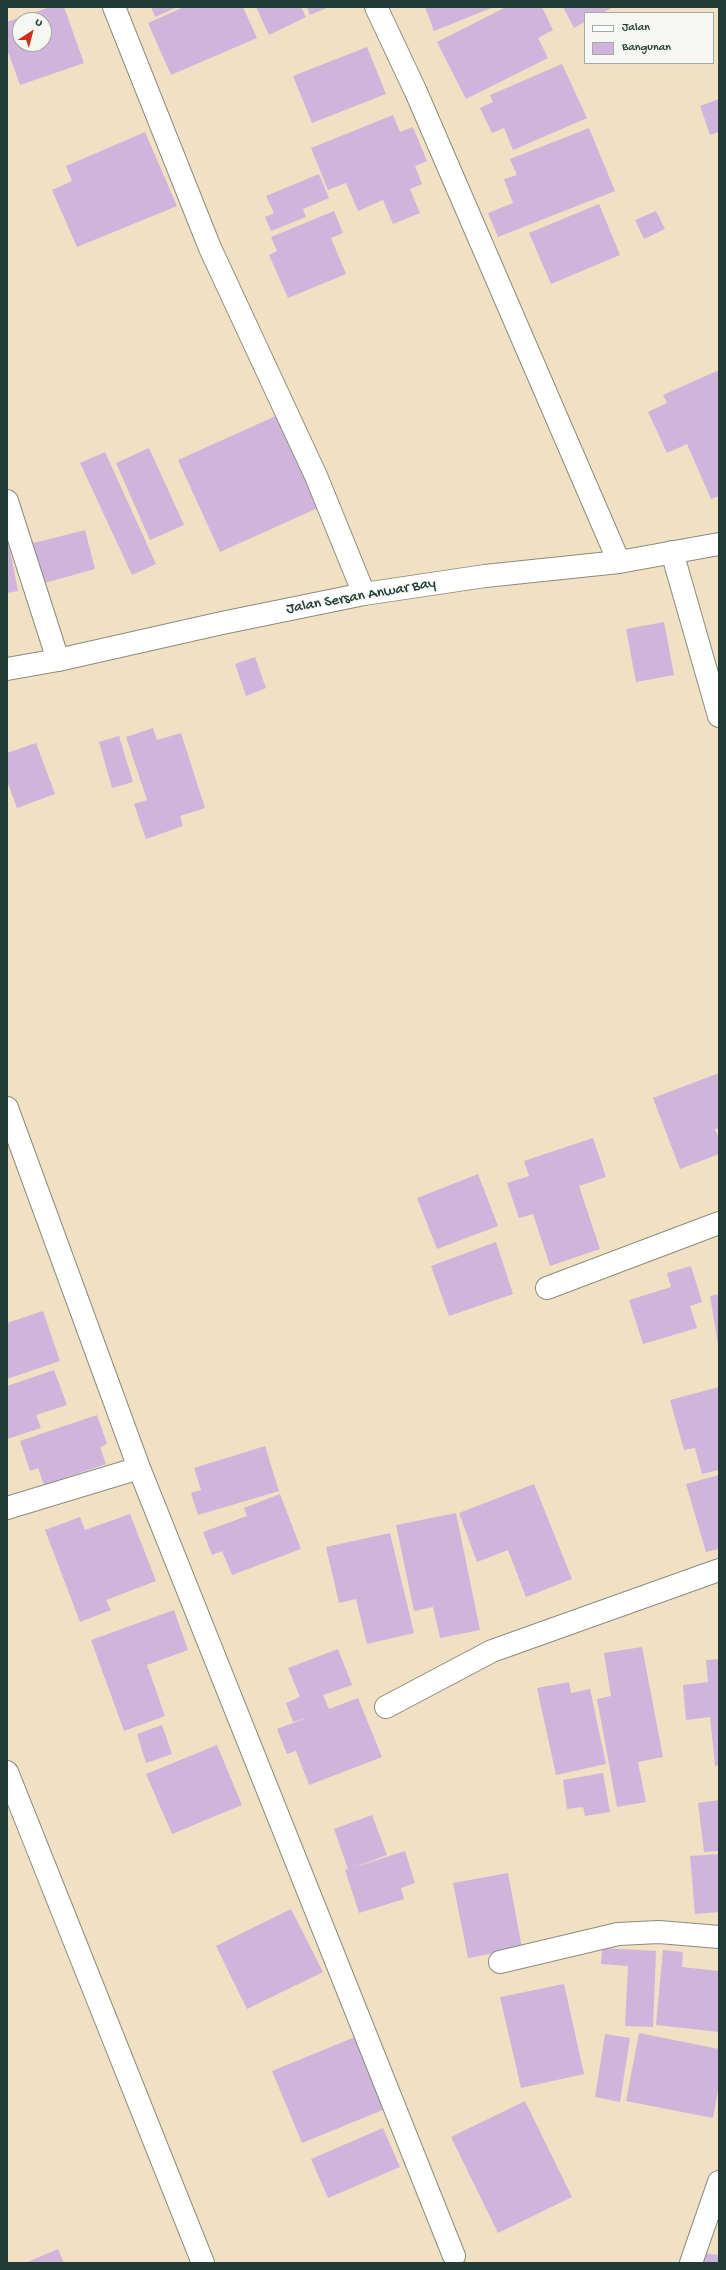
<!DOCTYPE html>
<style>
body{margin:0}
#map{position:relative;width:726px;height:2270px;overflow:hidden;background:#f1e0c4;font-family:"Gochi Hand",sans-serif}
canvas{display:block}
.frame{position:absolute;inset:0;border:8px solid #1f3d34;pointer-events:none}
.legend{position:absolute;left:584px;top:12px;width:130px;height:52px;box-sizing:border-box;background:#f6f6f2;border:1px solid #a0aca6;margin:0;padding:5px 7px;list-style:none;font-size:12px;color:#1f3d34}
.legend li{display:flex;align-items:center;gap:8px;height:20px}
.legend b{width:20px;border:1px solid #a0aca6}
.north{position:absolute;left:12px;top:12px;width:40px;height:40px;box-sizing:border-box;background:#f6f6f2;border:1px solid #a0aca6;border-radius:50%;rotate:36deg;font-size:11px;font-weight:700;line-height:16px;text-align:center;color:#1f3d34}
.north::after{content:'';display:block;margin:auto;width:14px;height:18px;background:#c8321e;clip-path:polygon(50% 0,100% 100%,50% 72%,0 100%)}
</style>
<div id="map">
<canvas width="726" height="2270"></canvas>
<div class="frame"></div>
<ul class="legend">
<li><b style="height:5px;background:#fff"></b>Jalan</li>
<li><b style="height:11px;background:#d1b4db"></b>Bangunan</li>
</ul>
<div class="north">U</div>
</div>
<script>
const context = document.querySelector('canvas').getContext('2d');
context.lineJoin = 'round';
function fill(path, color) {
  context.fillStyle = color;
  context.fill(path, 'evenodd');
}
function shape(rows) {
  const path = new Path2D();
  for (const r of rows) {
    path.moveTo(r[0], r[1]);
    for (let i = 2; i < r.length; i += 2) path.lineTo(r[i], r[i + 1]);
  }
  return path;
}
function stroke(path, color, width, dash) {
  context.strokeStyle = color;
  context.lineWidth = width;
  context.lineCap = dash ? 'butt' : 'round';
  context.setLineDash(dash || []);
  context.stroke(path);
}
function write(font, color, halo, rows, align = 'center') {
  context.font = font + ' "Gochi Hand",sans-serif';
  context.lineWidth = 3;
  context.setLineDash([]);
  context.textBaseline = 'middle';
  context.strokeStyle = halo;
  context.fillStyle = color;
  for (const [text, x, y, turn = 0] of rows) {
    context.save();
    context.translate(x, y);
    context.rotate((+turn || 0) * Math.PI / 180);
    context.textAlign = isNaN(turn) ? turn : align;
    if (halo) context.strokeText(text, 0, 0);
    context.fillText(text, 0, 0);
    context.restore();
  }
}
fill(shape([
 [50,7,64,7,84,63,20,85,7,49,7,22],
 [20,20,44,20,44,44,20,44],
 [151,7,177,7,155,17],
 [184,7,243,7,257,38,171,75,148,23],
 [256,7,301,7,306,17,269,35],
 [307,7,329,7,310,15],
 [425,7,494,7,434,31],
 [506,7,542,7,553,30,538,38,548,58,466,99,437,42],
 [563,7,613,7,602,13,585,13,585,22,574,28],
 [367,47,386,94,312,123,293,76],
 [562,64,587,118,513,150,504,128,492,133,480,108,493,102,490,95],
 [719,99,719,132,710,135,700,106],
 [393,115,400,132,413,127,427,161,415,166,422,184,410,189,420,213,393,224,383,200,358,211,346,183,328,190,311,148],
 [589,128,615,191,498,237,488,213,513,203,504,179,517,175,510,159],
 [145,132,177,206,77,247,52,190,72,181,66,166],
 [319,174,329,198,303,209,306,217,271,231,265,217,274,213,266,196],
 [599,204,620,255,551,284,529,233],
 [334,211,343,233,331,238,346,274,288,298,269,255,277,251,271,237],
 [656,211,665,229,644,239,635,220],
 [719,370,719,496,711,499,687,444,667,453,648,412,667,403,663,395],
 [278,415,320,507,220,552,178,460],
 [149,448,184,525,150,540,116,463],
 [105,452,156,564,132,575,80,463],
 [85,530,95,569,41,584,30,544],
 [7,534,18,591,7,593],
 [664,622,674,675,636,682,626,629],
 [255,657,266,688,246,696,235,664],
 [153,728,157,740,181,733,205,808,180,816,183,826,146,839,134,804,147,800,126,737],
 [119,736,133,782,112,788,99,742],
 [36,743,55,794,17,808,7,781,7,753],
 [719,1073,719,1128,715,1129,719,1139,719,1154,680,1169,653,1098],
 [593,1138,606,1177,579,1186,600,1249,550,1266,533,1214,519,1218,507,1183,529,1176,524,1161],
 [478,1174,498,1226,437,1249,417,1198],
 [496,1242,513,1294,449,1316,431,1266],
 [691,1266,702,1302,690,1306,697,1328,643,1344,629,1300,671,1287,667,1273],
 [719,1294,719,1344,718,1344,710,1296],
 [43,1311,60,1361,7,1379,7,1323],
 [54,1370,67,1405,36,1415,41,1428,7,1439,7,1386],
 [719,1387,719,1470,702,1474,695,1448,684,1450,670,1400],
 [97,1415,107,1444,100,1447,106,1464,44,1485,38,1468,30,1471,20,1441],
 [265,1446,279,1491,198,1515,191,1493,201,1490,194,1468],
 [719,1475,719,1549,706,1552,686,1484],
 [534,1484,572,1579,526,1597,508,1550,477,1562,459,1513],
 [280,1494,301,1549,232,1575,222,1551,212,1555,203,1532,247,1516,244,1508],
 [456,1513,480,1630,440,1638,433,1607,414,1611,396,1525],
 [130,1514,156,1581,106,1600,111,1610,80,1622,45,1530,80,1517,85,1530],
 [390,1533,414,1633,367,1644,356,1599,339,1603,326,1547],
 [174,1610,188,1650,147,1665,165,1716,124,1731,91,1640],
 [642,1647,663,1757,638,1762,646,1802,617,1807,597,1699,611,1696,604,1653],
 [338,1649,352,1685,323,1695,329,1709,358,1698,382,1757,309,1785,296,1751,287,1754,277,1729,307,1718,293,1722,286,1703,300,1697,288,1668],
 [719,1659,719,1765,715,1766,710,1717,686,1720,683,1685,708,1682,706,1660],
 [569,1682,571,1693,590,1689,606,1764,556,1775,537,1688],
 [162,1725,172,1754,146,1763,137,1734],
 [217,1745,242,1805,172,1834,146,1774],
 [603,1773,610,1812,585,1816,583,1807,567,1809,563,1780],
 [719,1800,719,1851,704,1852,698,1803],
 [372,1815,387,1855,352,1868,405,1851,415,1883,401,1888,404,1899,359,1913,345,1870,348,1869,334,1829],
 [719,1854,719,1912,695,1914,690,1856],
 [508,1873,522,1948,468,1958,453,1883],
 [291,1909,323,1972,247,2009,216,1946],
 [602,1948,656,1951,653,2027,625,2026,628,1966,601,1964],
 [663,1950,683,1952,682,1967,719,1971,719,2032,656,2025],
 [564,1984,584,2074,521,2088,500,1997],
 [639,2033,719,2049,719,2085,713,2118,626,2101],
 [605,2034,630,2038,620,2102,595,2097],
 [355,2037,385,2109,302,2143,272,2071],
 [525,2101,572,2197,498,2233,451,2137],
 [383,2128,400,2167,328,2198,311,2159],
 [58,2249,64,2263,25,2263],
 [702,2253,719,2255,719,2263,701,2263]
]), '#d1b4db');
const street = shape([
 [114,7,210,248,316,476,364,594],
 [376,7,416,92,619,562],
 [7,501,58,660],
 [672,552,719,716],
 [7,1108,139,1468,454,2256],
 [547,1288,719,1223],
 [7,1508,139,1468],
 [386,1707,492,1651,719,1570],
 [7,1772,203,2263],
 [500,1962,618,1934,659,1932,719,1937],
 [691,2263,719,2182]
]);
const secondary = shape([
 [7,669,58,660,222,623,364,594,485,576,619,562,719,544]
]);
stroke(street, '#888e7c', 24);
stroke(secondary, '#888e7c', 24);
stroke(street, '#fff', 22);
stroke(secondary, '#fff', 22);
write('15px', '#1f3d34', '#f6f6f2', [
 ["Jalan Sersan Anwar Bay",361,597,-10]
]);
</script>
